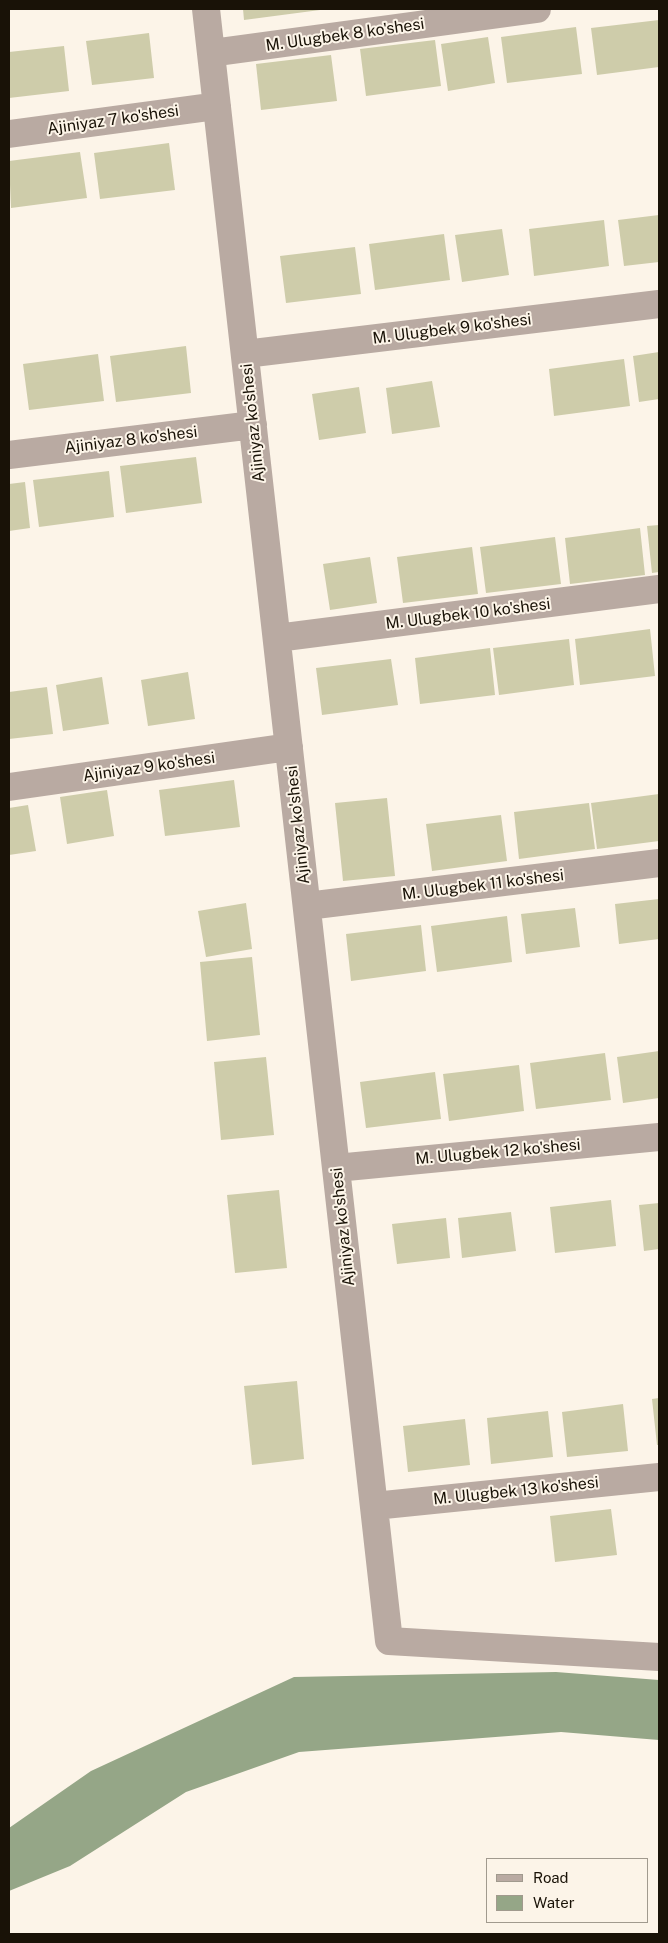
<!DOCTYPE html>
<style>
body{margin:0}
#map{position:relative;width:668px;height:1943px;overflow:hidden;background:#fcf4e8;font-family:"Public Sans",sans-serif}
canvas{display:block}
.frame{position:absolute;inset:0;border:10px solid #191207;pointer-events:none}
.legend{position:absolute;left:486px;top:1858px;width:162px;height:65px;box-sizing:border-box;background:#fcf4e8;border:1px solid #a19a8e;margin:0;padding:6px 9px;list-style:none;font-size:15px;color:#191207}
.legend li{display:flex;align-items:center;gap:10px;height:25px}
.legend b{width:25px;border:1px solid #a19a8e}
</style>
<div id="map">
<canvas width="668" height="1943"></canvas>
<div class="frame"></div>
<ul class="legend">
<li><b style="height:6px;background:#b9aaa2"></b>Road</li>
<li><b style="height:14px;background:#95a687"></b>Water</li>
</ul>
</div>
<script>
const context = document.querySelector('canvas').getContext('2d');
context.lineJoin = 'round';
function fill(path, color) {
  context.fillStyle = color;
  context.fill(path, 'evenodd');
}
function shape(rows) {
  const path = new Path2D();
  for (const r of rows) {
    path.moveTo(r[0], r[1]);
    for (let i = 2; i < r.length; i += 2) path.lineTo(r[i], r[i + 1]);
  }
  return path;
}
function stroke(path, color, width, dash) {
  context.strokeStyle = color;
  context.lineWidth = width;
  context.lineCap = dash ? 'butt' : 'round';
  context.setLineDash(dash || []);
  context.stroke(path);
}
function write(font, color, halo, rows, align = 'center') {
  context.font = font + ' "Public Sans",sans-serif';
  context.lineWidth = 4;
  context.setLineDash([]);
  context.textBaseline = 'middle';
  context.strokeStyle = halo;
  context.fillStyle = color;
  for (const [text, x, y, turn = 0] of rows) {
    context.save();
    context.translate(x, y);
    context.rotate((+turn || 0) * Math.PI / 180);
    context.textAlign = isNaN(turn) ? turn : align;
    if (halo) context.strokeText(text, 0, 0);
    context.fillText(text, 0, 0);
    context.restore();
  }
}
fill(shape([
 [556,1672,659,1680,659,1740,561,1732,299,1752,186,1792,70,1866,9,1891,9,1828,91,1771,294,1677]
]), '#95a687');
fill(shape([
 [243,9,320,9,320,10,244,20],
 [659,20,659,67,597,75,591,28],
 [576,27,582,74,507,83,501,37],
 [149,33,154,78,92,85,86,41],
 [488,37,495,83,448,91,441,44],
 [435,40,441,86,366,96,360,49],
 [64,46,69,91,9,98,9,52],
 [331,55,337,101,261,110,256,64],
 [169,143,175,190,100,199,94,153],
 [80,152,87,198,11,208,9,161],
 [659,215,659,262,624,266,618,220],
 [604,220,609,266,534,276,529,229],
 [502,229,509,275,462,282,455,235],
 [444,234,450,280,375,290,369,244],
 [355,247,361,294,286,303,280,256],
 [186,346,191,393,116,402,110,356],
 [659,352,659,399,639,402,633,356],
 [98,354,104,401,29,410,23,364],
 [624,359,630,406,554,416,549,369],
 [432,381,440,427,392,434,386,388],
 [359,387,366,433,319,440,312,394],
 [196,457,202,503,126,513,120,466],
 [109,471,114,517,39,527,33,480],
 [25,482,30,528,9,531,9,484],
 [659,525,659,572,652,573,647,526],
 [640,528,645,575,570,584,565,538],
 [555,537,561,584,486,593,480,547],
 [472,547,478,594,403,603,397,557],
 [370,557,377,603,330,610,323,564],
 [650,629,655,676,580,685,575,639],
 [569,639,574,685,499,695,493,648],
 [490,648,495,695,420,704,415,658],
 [391,659,398,705,322,715,316,668],
 [188,672,195,719,148,726,141,680],
 [102,677,109,724,63,731,56,685],
 [47,687,53,734,9,739,9,692],
 [234,780,240,827,165,836,159,790],
 [107,790,114,836,67,844,60,797],
 [659,794,659,841,597,849,591,803],
 [387,798,395,876,343,881,335,803],
 [589,803,595,849,519,859,514,812],
 [28,805,36,851,9,855,9,808],
 [501,815,507,861,432,871,426,824],
 [659,899,659,939,619,944,615,904],
 [246,903,252,949,206,957,198,911],
 [575,908,580,947,526,954,521,914],
 [507,916,512,962,437,972,431,926],
 [421,925,426,971,351,981,346,934],
 [252,957,260,1035,207,1041,200,962],
 [659,1051,659,1098,623,1103,617,1057],
 [605,1053,611,1100,536,1109,530,1063],
 [266,1057,274,1135,221,1140,214,1062],
 [519,1065,524,1111,449,1121,443,1074],
 [435,1072,441,1119,366,1128,360,1082],
 [279,1190,287,1268,235,1273,227,1195],
 [611,1200,616,1246,555,1253,550,1207],
 [659,1203,659,1249,644,1251,639,1205],
 [511,1212,516,1251,462,1258,458,1218],
 [446,1218,450,1258,397,1264,392,1224],
 [297,1381,304,1459,252,1465,244,1386],
 [659,1398,659,1445,657,1445,652,1399],
 [623,1404,628,1451,567,1457,562,1412],
 [548,1411,553,1457,491,1464,487,1418],
 [465,1419,470,1465,408,1472,403,1426],
 [611,1509,617,1555,555,1562,550,1516]
]), '#ceccaa');
stroke(shape([
 [206,9,389,1641,659,1657],
 [211,53,537,9],
 [9,134,217,106],
 [245,354,659,304],
 [9,455,253,425],
 [277,638,659,589],
 [9,787,289,747],
 [307,906,659,863],
 [336,1168,659,1137],
 [374,1506,659,1477]
]), '#b9aaa2', 28);
write('16px', '#191207', '#fcf4e8', [
 ["M. Ulugbek 8 ko'shesi",345,35,-8],
 ["Ajiniyaz 7 ko'shesi",113,120,-8],
 ["M. Ulugbek 9 ko'shesi",452,329,-7],
 ["Ajiniyaz ko'shesi",253,423,-96],
 ["Ajiniyaz 8 ko'shesi",131,440,-7],
 ["M. Ulugbek 10 ko'shesi",468,614,-7],
 ["Ajiniyaz 9 ko'shesi",149,767,-8],
 ["Ajiniyaz ko'shesi",298,825,-96],
 ["M. Ulugbek 11 ko'shesi",483,885,-7],
 ["M. Ulugbek 12 ko'shesi",498,1152,-5],
 ["Ajiniyaz ko'shesi",343,1227,-96],
 ["M. Ulugbek 13 ko'shesi",516,1491,-6]
]);
</script>
